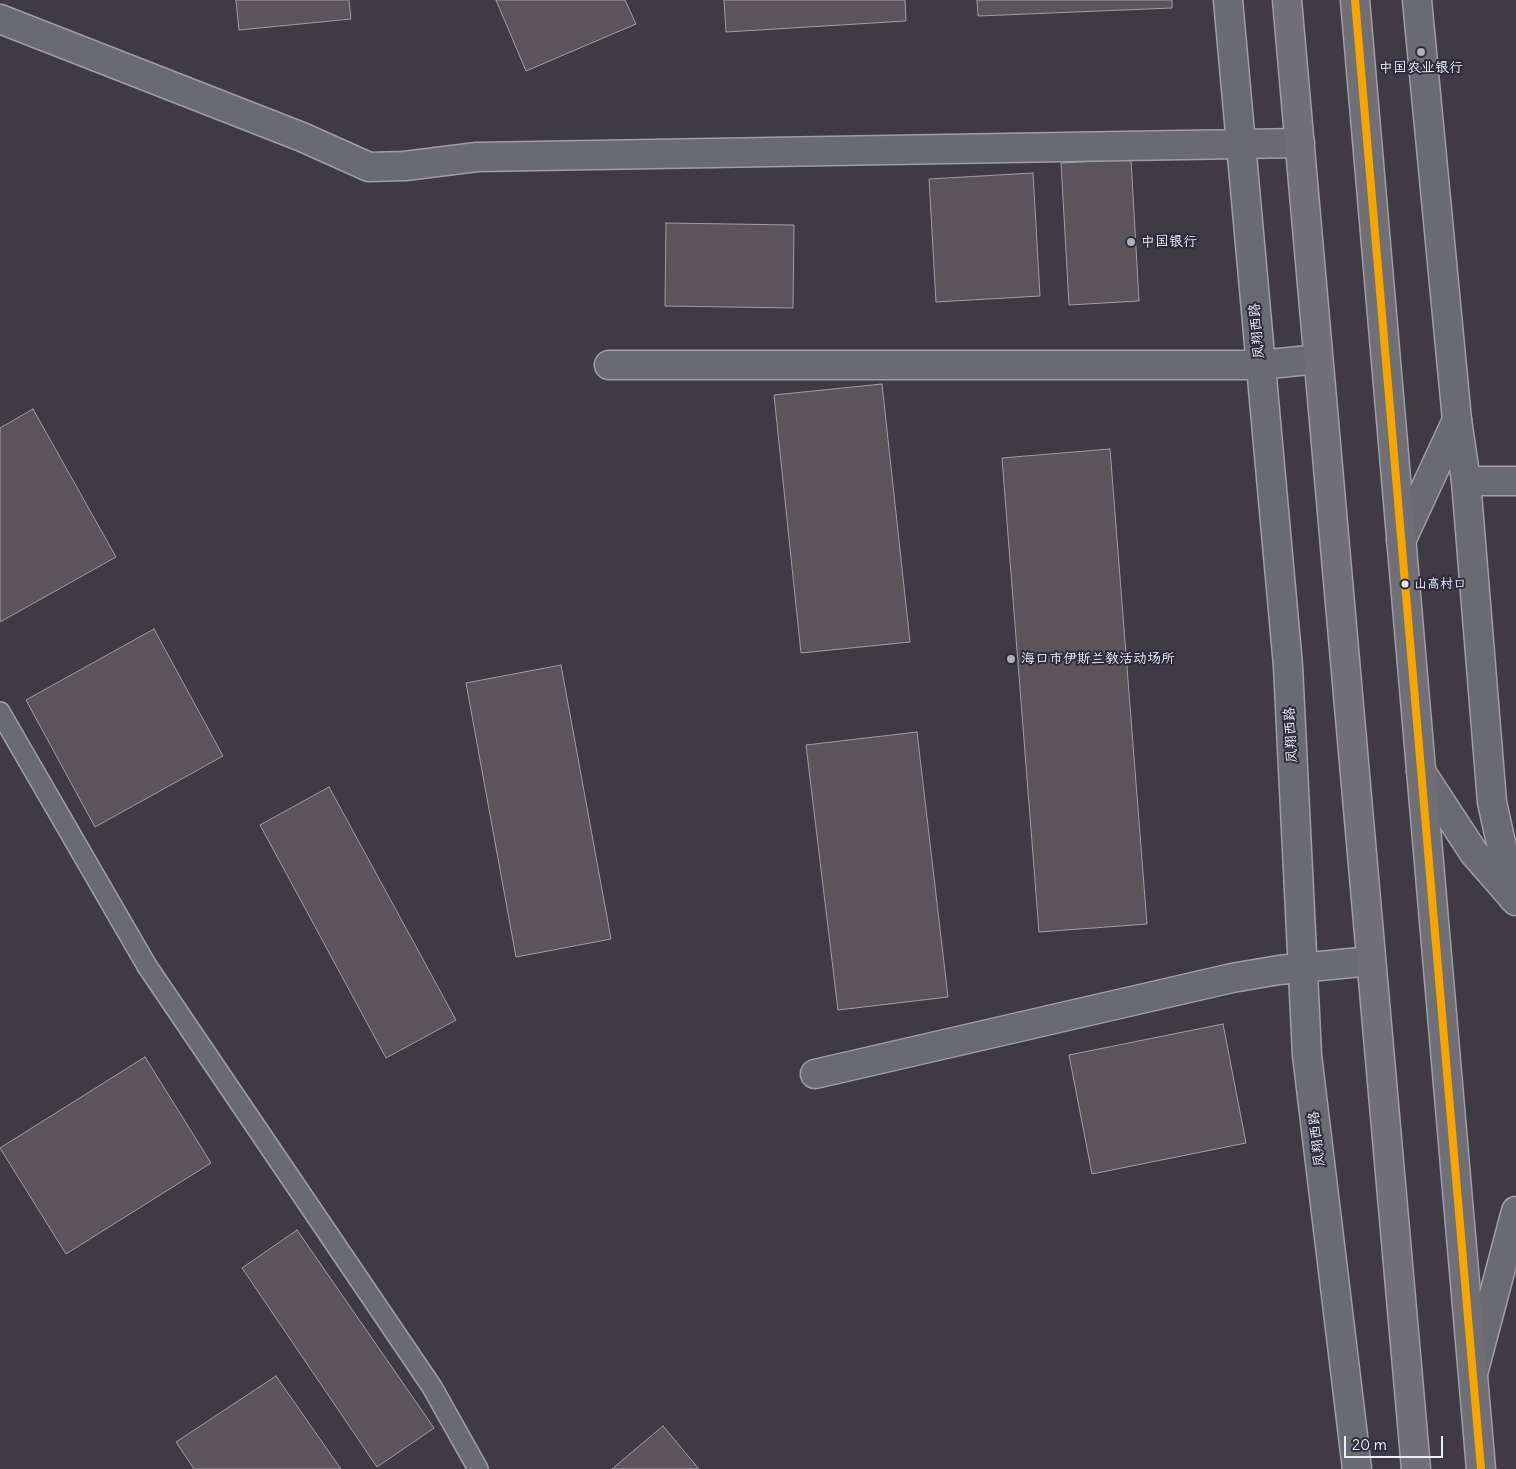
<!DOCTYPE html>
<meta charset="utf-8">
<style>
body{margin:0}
#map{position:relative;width:1516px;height:1469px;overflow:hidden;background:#403a44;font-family:Delius,sans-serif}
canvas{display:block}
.scale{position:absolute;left:1344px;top:1436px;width:99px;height:22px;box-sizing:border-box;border:2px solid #e8f1f8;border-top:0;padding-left:6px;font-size:15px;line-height:18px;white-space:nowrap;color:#e8f1f8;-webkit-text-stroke:4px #2f2a3d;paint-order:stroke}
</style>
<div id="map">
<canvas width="1516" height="1469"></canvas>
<div class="scale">20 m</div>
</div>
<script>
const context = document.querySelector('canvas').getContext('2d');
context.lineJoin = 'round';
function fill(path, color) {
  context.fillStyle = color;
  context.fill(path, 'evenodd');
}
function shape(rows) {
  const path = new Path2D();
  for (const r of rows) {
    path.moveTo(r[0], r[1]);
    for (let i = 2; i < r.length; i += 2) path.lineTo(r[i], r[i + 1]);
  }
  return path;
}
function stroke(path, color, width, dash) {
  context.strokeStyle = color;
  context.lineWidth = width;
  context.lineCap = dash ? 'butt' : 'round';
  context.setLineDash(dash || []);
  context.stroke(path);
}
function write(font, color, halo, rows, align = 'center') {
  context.font = font + ' Delius,"LXGW WenKai TC",sans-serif';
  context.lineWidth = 4;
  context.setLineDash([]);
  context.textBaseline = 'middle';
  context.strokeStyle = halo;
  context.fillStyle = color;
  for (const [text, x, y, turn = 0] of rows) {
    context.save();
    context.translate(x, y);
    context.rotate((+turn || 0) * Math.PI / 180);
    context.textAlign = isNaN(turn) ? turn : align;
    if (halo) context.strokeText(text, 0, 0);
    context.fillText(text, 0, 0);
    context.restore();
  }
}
const building = shape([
 [236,0,349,0,351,19,239,30,236,0],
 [496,0,625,0,636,24,526,71,496,0],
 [724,0,905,0,906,21,726,32,724,0],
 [977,0,1172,0,1172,8,978,16,977,0],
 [1131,159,1139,301,1069,305,1061,163,1131,159],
 [1033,173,1040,296,936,302,929,179,1033,173],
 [666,223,794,225,793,308,665,306,666,223],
 [882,384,910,642,801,653,774,395,882,384],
 [33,409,116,557,0,622,0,428,33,409],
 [1110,449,1147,924,1039,932,1002,458,1110,449],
 [154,629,223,756,95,827,26,700,154,629],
 [561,665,611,939,516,957,466,683,561,665],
 [917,732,948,997,838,1010,806,745,917,732],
 [329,787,456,1020,386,1058,260,825,329,787],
 [1223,1024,1246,1143,1092,1174,1069,1055,1223,1024],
 [145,1057,211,1163,66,1254,0,1148,145,1057],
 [297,1230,434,1428,377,1467,242,1268,297,1230],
 [276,1376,341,1469,194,1469,176,1442,276,1376],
 [663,1426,699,1469,612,1469,663,1426]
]);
fill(building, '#5b555b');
stroke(building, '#9f9ea4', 1);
const service = shape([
 [0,712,147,966,432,1387,478,1469]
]);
const minor = shape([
 [1228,0,1288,666,1307,1055,1357,1469],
 [0,19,302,137,369,167,405,166,477,157,1300,143],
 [609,365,1260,365,1318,359],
 [1466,481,1516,481],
 [1401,541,1457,420],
 [815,1074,1232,978,1279,970,1371,961]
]);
const tertiary = shape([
 [1417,0,1457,420,1466,481,1492,802,1513,898]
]);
const secondary = shape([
 [1421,772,1474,853,1516,901],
 [1474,1370,1516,1211]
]);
const primary = shape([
 [1287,0,1416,1469],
 [1355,0,1481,1469]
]);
stroke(service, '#9f9ea4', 22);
stroke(minor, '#9f9ea4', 31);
stroke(tertiary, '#9f9ea4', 31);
stroke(secondary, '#9f9ea4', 31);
stroke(primary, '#9f9ea4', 31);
stroke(service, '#6a6b72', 19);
stroke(minor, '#6a6b72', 28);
stroke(tertiary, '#6a6b72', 28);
stroke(secondary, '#6a6b72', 28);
stroke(primary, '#706f75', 28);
stroke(shape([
 [1355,0,1481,1469]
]), '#f7a600', 8);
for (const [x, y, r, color] of [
 [1421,52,5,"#adb1b9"],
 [1131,242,5,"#adb1b9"],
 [1405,584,4.5,"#e8f1f8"],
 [1011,659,5,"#adb1b9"]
]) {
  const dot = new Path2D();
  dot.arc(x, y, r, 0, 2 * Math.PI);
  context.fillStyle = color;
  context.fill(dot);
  stroke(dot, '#2f2a3d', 2);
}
write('13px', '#e8f1f8', '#2f2a3d', [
 ["山高村口",1414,584]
], 'left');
write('14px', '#e8f1f8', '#2f2a3d', [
 ["中国农业银行",1421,68,"center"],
 ["中国银行",1141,242],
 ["海口市伊斯兰教活动场所",1021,659]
], 'left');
write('14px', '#e8f1f8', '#2f2a3d', [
 ["凤翔西路",1257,331,-95],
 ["凤翔西路",1291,735,-93],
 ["凤翔西路",1317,1139,-97]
]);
</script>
